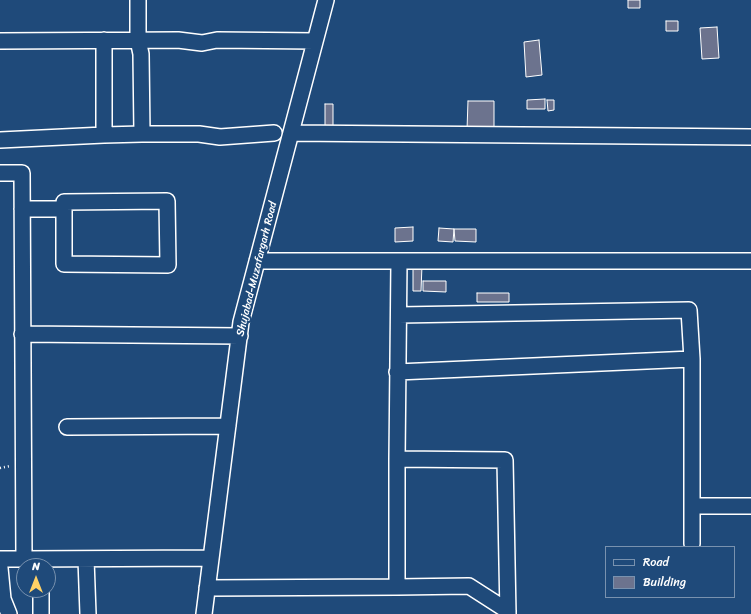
<!DOCTYPE html>
<style>
body{margin:0}
#map{position:relative;width:751px;height:614px;overflow:hidden;background:#1f4a7a;font-family:Sriracha,sans-serif}
canvas{display:block}
.legend{position:absolute;left:605px;top:546px;width:130px;height:52px;box-sizing:border-box;background:#1f4a7a;border:1px solid #7992af;margin:0;padding:5px 7px;list-style:none;font-size:12px;color:#fff}
.legend li{display:flex;align-items:center;gap:8px;height:20px}
.legend b{width:20px;border:1px solid #7992af}
.north{position:absolute;left:16px;top:558px;width:40px;height:40px;box-sizing:border-box;background:#1f4a7a;border:1px solid #7992af;border-radius:50%;rotate:0deg;font-size:11px;font-weight:700;line-height:16px;text-align:center;color:#fff}
.north::after{content:'';display:block;margin:auto;width:14px;height:18px;background:#ffd166;clip-path:polygon(50% 0,100% 100%,50% 72%,0 100%)}
</style>
<div id="map">
<canvas width="751" height="614"></canvas>
<ul class="legend">
<li><b style="height:5px;background:#1f4a7a"></b>Road</li>
<li><b style="height:11px;background:#6c738e"></b>Building</li>
</ul>
<div class="north">N</div>
</div>
<script>
const context = document.querySelector('canvas').getContext('2d');
context.lineJoin = 'round';
function fill(path, color) {
  context.fillStyle = color;
  context.fill(path, 'evenodd');
}
function shape(rows) {
  const path = new Path2D();
  for (const r of rows) {
    path.moveTo(r[0], r[1]);
    for (let i = 2; i < r.length; i += 2) path.lineTo(r[i], r[i + 1]);
  }
  return path;
}
function stroke(path, color, width, dash) {
  context.strokeStyle = color;
  context.lineWidth = width;
  context.lineCap = dash ? 'butt' : 'round';
  context.setLineDash(dash || []);
  context.stroke(path);
}
function write(font, color, halo, rows, align = 'center') {
  context.font = font + ' Sriracha,sans-serif';
  context.lineWidth = 4;
  context.setLineDash([]);
  context.textBaseline = 'middle';
  context.strokeStyle = halo;
  context.fillStyle = color;
  for (const [text, x, y, turn = 0] of rows) {
    context.save();
    context.translate(x, y);
    context.rotate((+turn || 0) * Math.PI / 180);
    context.textAlign = isNaN(turn) ? turn : align;
    if (halo) context.strokeText(text, 0, 0);
    context.fillText(text, 0, 0);
    context.restore();
  }
}
const building = shape([
 [628,0,640,0,640,8,628,8,628,0],
 [666,21,678,21,678,31,666,31,666,21],
 [717,27,719,58,702,59,700,28,717,27],
 [539,40,542,75,526,77,524,42,539,40],
 [545,99,545,109,527,109,527,100,545,99],
 [547,100,554,100,554,110,548,111,547,100],
 [468,101,494,101,494,130,467,130,468,101],
 [325,104,333,104,333,128,325,128,325,104],
 [413,227,413,241,395,242,395,228,413,227],
 [439,228,454,229,453,242,438,241,439,228],
 [454,229,476,229,476,242,455,241,454,229],
 [413,265,422,265,421,291,413,291,413,265],
 [423,281,446,281,446,292,423,291,423,281],
 [477,293,509,293,509,302,477,302,477,293]
]);
fill(building, '#6c738e');
stroke(building, '#fff', 1);
const street = shape([
 [138,0,138,40,141,54,142,134,199,134,220,137,274,133],
 [104,40,104,135,142,134],
 [0,41,178,40,202,43,217,40,315,41],
 [291,133,751,137],
 [0,140,104,135],
 [0,173,22,173,24,559,210,558],
 [22,209,64,209,64,202,167,201,168,265,64,264,64,209],
 [257,261,751,261],
 [399,315,689,310,692,359],
 [22,334,240,336],
 [397,372,692,359,692,544],
 [67,427,228,426],
 [397,459,399,261],
 [692,506,751,506],
 [0,559,24,559],
 [86,559,88,614],
 [0,568,3,599,9,614],
 [397,587,469,586,508,611],
 [207,588,397,587,397,459,505,460,508,614],
 [41,590,41,614],
 [204,614,241,322,326,0]
]);
stroke(street, '#fff', 18);
stroke(shape([
 [0,468,10,466]
]), '#fff', 2.5, [1, 3]);
stroke(street, '#1f4a7a', 15);
write('11px', '#fff', '#1f4a7a', [
 ["Shujabad-Muzafargarh Road",257,269,-76]
]);
</script>
